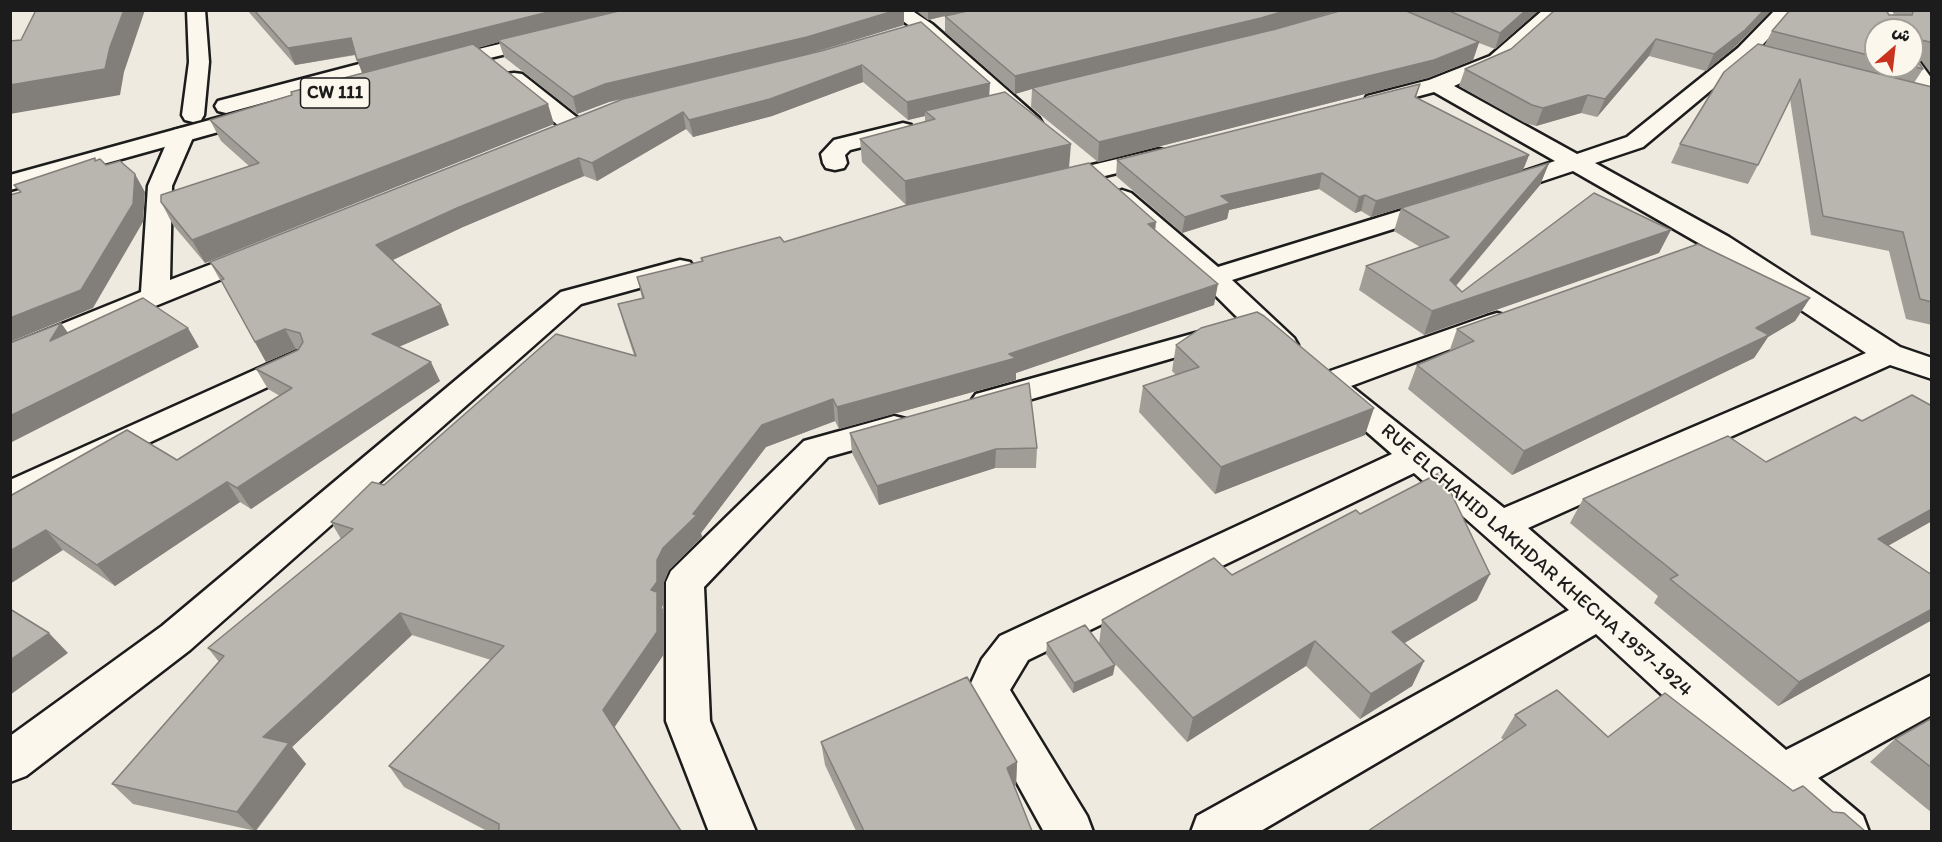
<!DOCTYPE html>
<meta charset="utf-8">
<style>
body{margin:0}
#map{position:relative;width:1942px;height:842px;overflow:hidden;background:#eeeadf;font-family:Itim,"Playpen Sans Arabic",sans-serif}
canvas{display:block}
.frame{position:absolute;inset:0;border:12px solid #1c1c1c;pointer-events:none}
.north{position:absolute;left:1864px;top:18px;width:60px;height:60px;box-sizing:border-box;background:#fbf7ec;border:2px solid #a29f99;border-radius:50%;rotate:28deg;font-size:16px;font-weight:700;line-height:24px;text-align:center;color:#1c1c1c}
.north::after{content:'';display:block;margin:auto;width:21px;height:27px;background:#c8321e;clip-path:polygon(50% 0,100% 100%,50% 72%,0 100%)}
</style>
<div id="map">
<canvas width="1942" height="842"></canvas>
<div class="frame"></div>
<div class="north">ش</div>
</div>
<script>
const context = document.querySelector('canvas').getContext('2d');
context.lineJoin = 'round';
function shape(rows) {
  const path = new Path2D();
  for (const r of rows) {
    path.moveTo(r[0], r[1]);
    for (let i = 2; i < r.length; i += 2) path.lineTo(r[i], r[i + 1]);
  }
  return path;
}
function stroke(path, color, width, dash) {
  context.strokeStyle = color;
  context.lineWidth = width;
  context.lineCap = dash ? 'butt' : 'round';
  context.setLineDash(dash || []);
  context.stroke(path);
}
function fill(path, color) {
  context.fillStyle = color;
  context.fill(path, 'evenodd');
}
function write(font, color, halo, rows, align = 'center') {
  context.font = font + ' Itim,sans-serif';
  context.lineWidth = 4.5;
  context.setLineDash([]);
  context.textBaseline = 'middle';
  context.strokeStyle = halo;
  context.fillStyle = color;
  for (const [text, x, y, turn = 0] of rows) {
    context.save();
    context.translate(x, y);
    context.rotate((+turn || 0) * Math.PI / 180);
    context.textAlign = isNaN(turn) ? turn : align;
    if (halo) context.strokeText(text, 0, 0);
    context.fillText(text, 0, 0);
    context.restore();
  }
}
const minor = shape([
 [187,10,205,10,209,62,204,115,201,120,193,122,185,120,182,115,189,62,187,10],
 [888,10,911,10,932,24,1039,118,1042,123,1039,128,1023,128,918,32,888,10],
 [1543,10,1564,10,1504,64,1454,86,1577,154,1627,137,1738,48,1775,10,1795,10,1752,56,1643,147,1595,163,1729,237,1900,347,1932,358,1932,379,1890,365,1528,528,1786,750,1932,675,1932,715,1818,778,1863,816,1869,832,1811,832,1596,634,1259,832,1191,832,1197,816,1569,610,1414,473,1028,660,1010,690,1087,816,1093,832,1044,832,967,692,982,659,1000,636,1392,454,1321,392,1316,390,1311,383,1316,376,1487,316,1497,313,1507,316,1512,322,1507,328,1351,386,1504,508,1866,353,1709,249,1573,171,1510,192,1501,194,1492,192,1489,187,1492,182,1555,161,1434,92,1375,108,1367,106,1364,101,1367,96,1429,80,1490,56,1543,10],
 [1912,59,1919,61,1932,79,1932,102,1924,101,1902,66,1912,66,1912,59],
 [514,73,522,74,584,123,587,128,584,133,568,133,506,84,503,79,506,74,514,73],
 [903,123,911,125,915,130,911,135,850,150,845,155,847,163,844,168,835,170,826,168,823,163,821,154,834,140,903,123],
 [182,128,190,130,194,135,172,186,170,280,256,247,266,249,270,255,266,261,10,365,10,345,141,292,148,186,170,135,174,130,182,128],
 [1159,149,1167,151,1171,156,1167,161,1055,188,1046,186,1043,181,1046,176,1159,149],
 [1122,190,1131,193,1218,267,1432,201,1441,198,1450,201,1454,206,1450,211,1232,280,1294,338,1298,345,1294,352,1283,354,1272,352,1203,283,1113,203,1109,198,1113,193,1122,190],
 [680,260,690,262,694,268,690,274,581,304,190,650,26,776,10,782,10,736,162,626,561,292,680,260],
 [1217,327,1228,330,1232,336,1228,342,987,412,976,408,971,401,976,394,1217,327],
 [297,351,308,354,312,361,308,368,10,508,10,480,297,351],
 [894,416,906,419,911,427,906,435,828,457,704,587,710,721,756,832,709,832,666,721,666,582,671,571,804,441,894,416]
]);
const major = shape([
 [545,33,552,35,555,39,552,43,440,70,433,68,430,64,433,60,545,33],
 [405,52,412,54,415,58,412,62,226,113,218,111,215,106,218,101,405,52],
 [257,107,265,109,268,114,265,119,10,190,10,175,257,107]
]);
stroke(minor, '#1c1c1c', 5);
stroke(major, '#1c1c1c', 5);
fill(minor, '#fbf7ec');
fill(major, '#fbf7ec');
fill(shape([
 [247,10,904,10,904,25,809,54,989,96,1069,168,1155,230,1214,305,1016,373,1016,380,839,429,835,421,766,447,701,533,702,537,669,570,664,582,664,604,662,607,664,614,664,654,614,727,681,831,487,831,404,787,389,766,491,660,412,635,292,747,306,764,256,831,133,804,112,784,219,662,208,648,341,539,331,522,384,485,634,355,624,325,618,304,642,298,637,277,702,262,701,258,784,242,906,205,862,162,860,139,925,122,925,116,908,120,863,82,772,116,693,137,686,129,597,181,584,176,463,227,393,260,449,325,399,347,440,381,251,509,240,502,115,586,63,550,10,496,177,460,280,396,268,389,256,369,299,350,296,349,266,362,210,262,793,57,609,102,577,114,504,57,499,42,478,48,554,124,205,263,173,225,161,202,249,166,221,141,210,120,362,73,356,55,295,65],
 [915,10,970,10,1291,25,1343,10,1539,10,1495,49,1479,43,1473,60,1428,78,1098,162,1031,107,1032,89,1015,94,945,32,945,16,928,20],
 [1555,10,1736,46,1706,71,1649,56,1597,117,1581,113,1536,126,1525,123,1459,86,1465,69,1511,49],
 [1892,10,1932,10,1932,75,1920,59,1916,58,1923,69,1914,83,1932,87,1932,325,1906,319,1889,251,1811,235,1790,99,1758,165,1748,184,1671,163,1680,144,1764,46,1772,31,1889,15,1894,15],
 [1876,30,1912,66,1876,66],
 [1420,84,1416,98,1529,155,1523,170,1371,217,1361,211,1355,213,1319,189,1229,210,1227,219,1182,233,1116,176,1117,160],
 [1549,163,1540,185,1456,286,1462,292,1659,253,1424,335,1359,290,1366,266,1420,247,1394,231,1401,208],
 [1810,298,1795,321,1768,337,1754,358,1512,475,1408,389,1417,365,1449,352,1457,329],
 [1176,345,1365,435,1215,494,1139,412,1143,386,1176,375,1172,371],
 [1932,406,1932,521,1888,545,1932,575,1932,620,1778,706,1654,603,1658,596,1570,523,1583,499,1766,462,1862,421],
 [850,433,1037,448,1036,468,995,468,879,505,852,453],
 [1232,575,1477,600,1404,643,1424,661,1412,686,1360,719,1306,666,1187,742,1106,654,1113,675,1073,693,1046,654,1047,643,1099,644,1102,620],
 [1515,715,1608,737,1793,791,1833,812,1504,740,1501,738],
 [1932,718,1932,813,1870,762,1895,739],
 [821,742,1017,762,1016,785,1014,786,1032,831,856,831,825,765]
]), '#9f9d96');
fill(shape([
 [124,10,145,10,124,72,120,95,10,114,10,85,110,47],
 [556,10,625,10,498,40,499,42,364,77,357,60],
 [897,10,904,10,904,25,808,54,609,102,577,114,573,97,605,84],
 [928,10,970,10,928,20],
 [1288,10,1340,10,1258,35,1032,88,1032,89,1015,94,1015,76],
 [1526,10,1539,10,1495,49,1500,33],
 [1764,10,1772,10,1736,46,1706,71,1714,54],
 [351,38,358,54,295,65,288,48],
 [1656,39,1649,56,1597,117,1605,99],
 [1479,42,1473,60,1428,78,1098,162,1099,142],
 [1920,47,1912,60,1912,48],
 [862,65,863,82,772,116,693,137,689,120],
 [990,83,989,100,925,111,925,116,908,120,907,102],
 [1588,95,1581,113,1536,126,1543,108],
 [548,104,554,124,205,263,192,240],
 [683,112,686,129,597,181,592,163],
 [1071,144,1069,168,906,205,905,181],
 [1529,155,1523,170,1371,217,1376,201],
 [579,158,584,176,463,227,384,264,376,245,457,208],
 [1549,163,1540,185,1441,303,1450,280],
 [1322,173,1319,189,1229,210,1227,219,1182,233,1185,217,1221,196],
 [135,174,145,192,143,222,93,308,10,342,10,318],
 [1365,195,1361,211,1355,213,1359,197],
 [1156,222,1154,242,1148,224],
 [1671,230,1659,253,1424,335,1432,311],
 [1218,284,1214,305,1016,373,1016,380,839,429,837,407,1009,354],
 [1810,298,1795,321,1768,337,1754,358,1512,475,1524,451,1756,328],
 [441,305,449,325,382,354,372,334],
 [61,323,74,341,50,341],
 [188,328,199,347,10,443,10,416],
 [285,329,296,349,266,362,255,342],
 [431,362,440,381,251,509,237,488],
 [833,399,835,421,766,447,701,533,702,537,669,570,664,582,664,604,662,607,664,614,664,654,612,731,603,710,651,590,657,560,663,548,693,514,762,425],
 [1374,408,1365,435,1215,494,1221,467],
 [996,449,995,468,879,505,877,486],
 [227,482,240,502,115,586,97,565],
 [1932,509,1932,521,1858,563,1878,539],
 [46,530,63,550,10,584,10,551],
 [1490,574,1477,600,1381,657,1392,632],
 [1932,609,1932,620,1778,706,1799,682],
 [400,613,412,635,292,747,306,764,255,831,237,812,263,737],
 [49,633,68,653,10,695,10,660],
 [1315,641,1306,666,1187,742,1193,718],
 [1424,661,1412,686,1360,719,1371,694],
 [1115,665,1113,675,1073,693,1074,683],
 [1017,762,1016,785,1006,790,1007,768]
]), '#827f7a');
const building = shape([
 [36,10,124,10,110,47,105,69,10,85,10,41,21,40,36,10],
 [254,10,556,10,357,60,351,38,288,48,254,10],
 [623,10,897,10,807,37,605,84,573,97,498,40,623,10],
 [972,10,1288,10,1261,18,1015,76,945,16,972,10],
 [1343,10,1404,10,1479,42,1434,60,1099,142,1032,88,1276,29,1343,10],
 [1447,10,1526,10,1500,33,1447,10],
 [1555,10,1764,10,1745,30,1714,54,1656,39,1605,99,1588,95,1543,108,1532,105,1465,69,1511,49,1555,10],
 [1790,10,1886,10,1889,15,1912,15,1913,12,1911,10,1932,10,1932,44,1930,42,1921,40,1920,47,1912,48,1912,30,1876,30,1876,57,1772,31,1790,10],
 [921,22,990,83,907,102,862,65,770,99,689,120,683,112,592,163,579,158,457,208,376,245,441,305,372,334,431,362,237,488,227,482,97,565,46,530,10,551,10,496,127,430,177,460,292,388,256,369,298,350,303,342,300,333,285,329,255,342,221,280,224,279,210,262,623,99,821,51,921,22],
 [473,44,548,104,192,240,161,202,161,195,259,163,210,120,292,95,291,92,473,44],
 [1758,44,1932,87,1932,302,1920,299,1903,232,1823,216,1800,79,1758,165,1680,144,1724,72,1758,44],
 [1912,52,1923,69,1911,66,1912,52],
 [1420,84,1415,97,1529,155,1376,201,1365,195,1359,197,1322,173,1221,196,1230,203,1185,217,1117,160,1420,84],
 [1005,92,1071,144,905,181,860,139,935,119,925,111,1005,92],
 [95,158,95,161,100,159,106,165,120,161,135,174,133,204,81,290,10,318,10,195,21,192,14,185,95,158],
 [1089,163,1156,222,1148,224,1218,284,1009,354,1016,358,837,407,833,399,762,425,693,514,697,515,663,548,657,560,657,582,651,590,657,592,657,632,603,710,681,831,499,831,499,824,389,766,504,646,400,613,263,737,289,743,237,812,112,784,224,656,208,648,353,529,331,522,372,482,384,485,556,334,636,356,618,304,644,298,637,277,703,261,701,258,780,237,784,242,907,205,1089,163],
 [1549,163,1450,280,1462,292,1594,193,1671,230,1432,311,1366,266,1449,237,1401,208,1549,163],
 [1698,244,1810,298,1756,328,1769,335,1524,451,1417,365,1474,341,1457,329,1698,244],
 [143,298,188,328,10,416,10,343,61,323,50,341,143,298],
 [1257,312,1264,316,1374,408,1221,467,1143,386,1199,367,1176,345,1201,328,1257,312],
 [1029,383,1037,448,996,449,877,486,850,433,1029,383],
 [1912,395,1932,406,1932,509,1878,539,1932,575,1932,609,1799,682,1670,579,1678,575,1583,499,1728,436,1766,462,1855,417,1862,421,1912,395],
 [1441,472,1490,574,1392,632,1424,661,1371,694,1315,641,1193,718,1102,620,1214,558,1232,575,1356,510,1360,514,1441,472],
 [10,609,49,633,10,660,10,609],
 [1085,625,1115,665,1074,683,1047,643,1085,625],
 [967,677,1017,762,1007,768,1032,831,864,831,821,742,967,677],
 [1557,690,1608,737,1665,693,1793,791,1803,786,1833,812,1844,813,1865,831,1368,831,1526,725,1515,715,1557,690],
 [1932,718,1932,768,1895,739,1932,718]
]);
fill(building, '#b9b6af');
stroke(building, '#827f7a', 1.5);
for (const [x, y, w] of [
 [335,93,69]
]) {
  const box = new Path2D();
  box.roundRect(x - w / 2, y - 15, w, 30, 4.5);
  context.fillStyle = '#fbf7ec';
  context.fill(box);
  stroke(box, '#1c1c1c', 1.5);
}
write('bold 18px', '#1c1c1c', null, [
 ["CW 111",335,93]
]);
write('20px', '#1c1c1c', '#fbf7ec', [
 ["RUE ELCHAHID LAKHDAR KHECHA 1957-1924",1536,561,41]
]);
</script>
